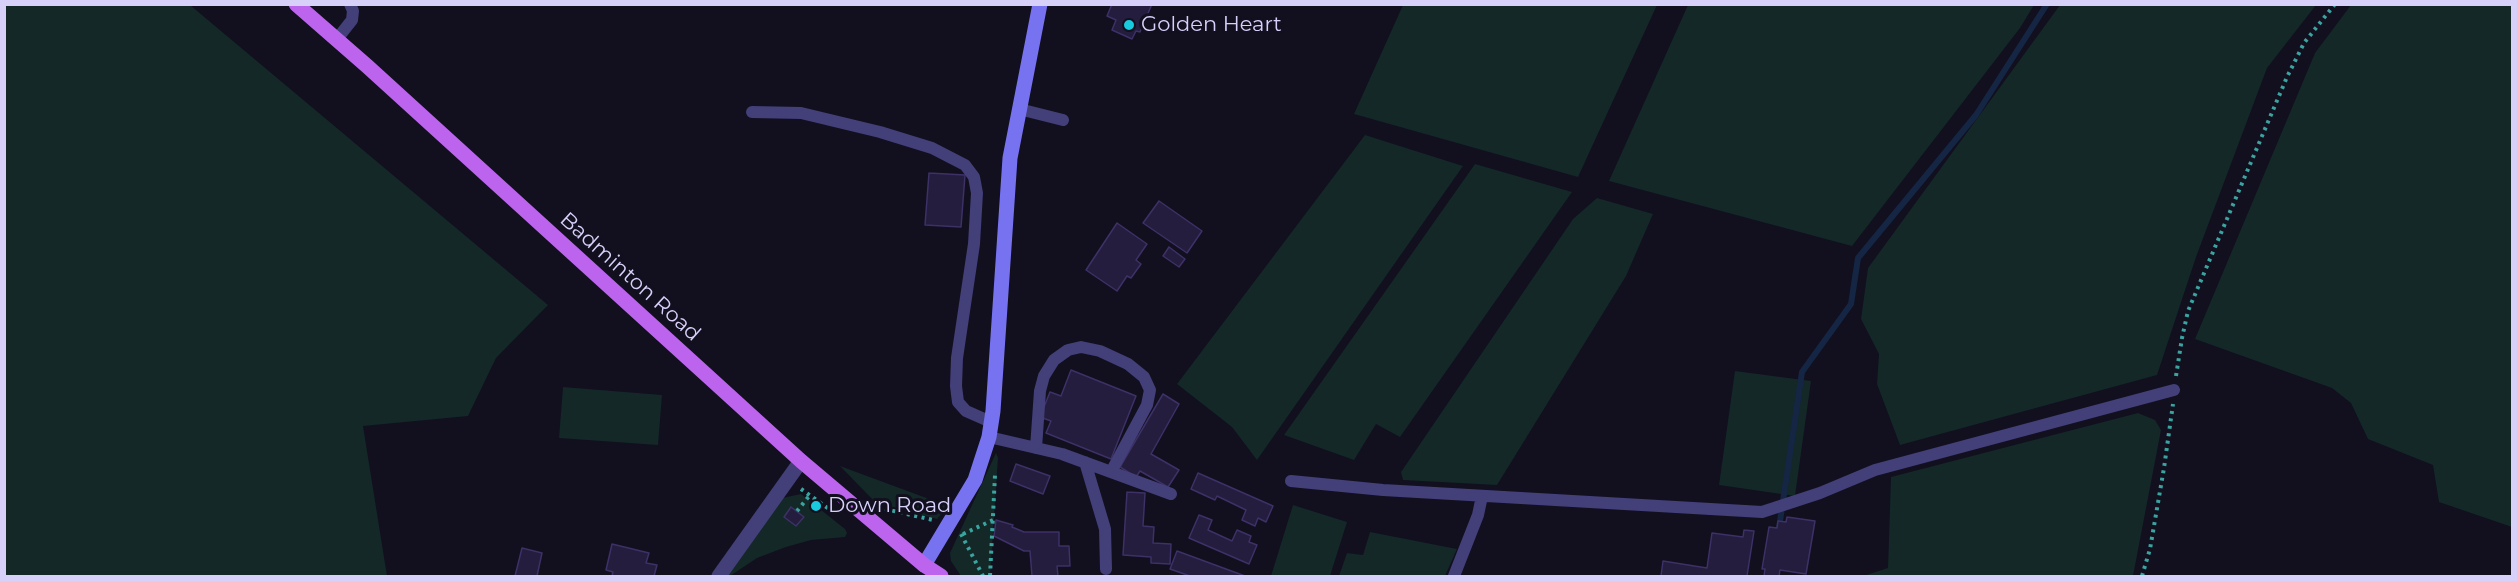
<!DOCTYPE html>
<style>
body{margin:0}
#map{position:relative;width:2517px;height:581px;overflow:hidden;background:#120f1f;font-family:Montserrat,sans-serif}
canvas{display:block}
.frame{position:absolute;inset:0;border:6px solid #d7d1fa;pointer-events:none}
</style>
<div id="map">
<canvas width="2517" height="581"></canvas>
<div class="frame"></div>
</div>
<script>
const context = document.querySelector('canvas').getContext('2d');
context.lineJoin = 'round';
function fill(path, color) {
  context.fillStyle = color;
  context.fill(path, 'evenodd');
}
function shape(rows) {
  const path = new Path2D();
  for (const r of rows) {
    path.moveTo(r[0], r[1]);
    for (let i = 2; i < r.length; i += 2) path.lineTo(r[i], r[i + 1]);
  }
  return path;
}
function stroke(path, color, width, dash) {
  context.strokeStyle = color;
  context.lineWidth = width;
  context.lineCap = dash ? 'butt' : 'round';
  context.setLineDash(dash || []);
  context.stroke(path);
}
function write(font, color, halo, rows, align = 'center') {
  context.font = font + ' Montserrat,sans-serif';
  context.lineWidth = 6;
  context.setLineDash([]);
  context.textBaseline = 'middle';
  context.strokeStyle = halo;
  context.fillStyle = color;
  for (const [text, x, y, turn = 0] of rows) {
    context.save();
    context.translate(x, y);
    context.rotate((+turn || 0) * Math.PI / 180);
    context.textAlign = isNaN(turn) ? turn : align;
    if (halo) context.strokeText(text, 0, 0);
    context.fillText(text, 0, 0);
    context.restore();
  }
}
fill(shape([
 [4,5,190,5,548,305,496,358,468,416,363,426,387,576,5,576],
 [1403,5,1403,4,1657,5,1578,177,1354,114],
 [1688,5,1688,4,2034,5,2020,28,1852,246,1609,181],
 [2060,5,2316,5,2267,68,2196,257,2157,375,1900,445,1877,384,1879,354,1861,319,1868,268],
 [2351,5,2512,5,2512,527,2439,502,2433,465,2368,439,2351,403,2332,388,2195,339,2315,53],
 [1365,135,1463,166,1257,460,1232,427,1177,384],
 [1475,164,1572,192,1400,437,1376,424,1354,460,1284,435],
 [1597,198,1653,214,1626,276,1497,485,1403,480,1401,472,1573,219],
 [1735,371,1811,381,1795,496,1719,485],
 [563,387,662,395,658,445,559,438],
 [2138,413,2155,420,2161,430,2133,576,1863,576,1888,568,1891,477],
 [996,453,998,458,990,576,961,576,951,561,950,553],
 [840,466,948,506,937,519,875,502],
 [801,494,845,529,847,533,845,537,811,540,786,547,757,558,730,576,727,576,782,498],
 [1293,505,1347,522,1330,576,1271,576],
 [1370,532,1457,549,1445,576,1339,576,1347,553,1363,555]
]), '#132827');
stroke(shape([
 [1779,528,1802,372,1851,304,1858,258,1976,115,2047,4]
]), '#142643', 6);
const building = shape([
 [1112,4,1152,4,1140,32,1136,31,1132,39,1112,30,1116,20,1107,16,1112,4],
 [929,173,965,175,961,227,925,225,929,173],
 [1159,201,1202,231,1187,253,1143,223,1159,201],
 [1117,223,1147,244,1136,260,1141,264,1131,278,1127,276,1117,291,1086,270,1117,223],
 [1169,247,1185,259,1179,267,1163,256,1169,247],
 [1071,370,1136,396,1111,459,1046,433,1051,421,1040,417,1050,392,1061,396,1071,370],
 [1163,394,1179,404,1151,454,1179,470,1168,487,1140,471,1136,477,1120,467,1163,394],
 [1016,464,1050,476,1043,494,1010,481,1016,464],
 [1198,473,1273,506,1266,522,1258,518,1255,526,1242,520,1246,510,1217,496,1215,500,1191,489,1198,473],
 [1127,492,1145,493,1143,526,1154,527,1153,543,1171,544,1170,564,1151,563,1151,557,1123,555,1127,492],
 [791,507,804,517,796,526,784,517,791,507],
 [1199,515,1212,520,1208,530,1232,541,1237,530,1251,536,1249,542,1257,545,1249,564,1189,538,1199,515],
 [1787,517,1815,521,1806,574,1780,570,1779,576,1764,576,1765,569,1762,569,1769,527,1777,528,1778,521,1786,522,1787,517],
 [996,520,1013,525,1012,527,1024,532,1059,532,1059,546,1069,546,1070,566,1057,566,1058,576,1032,576,1030,551,1024,551,994,536,996,520],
 [1744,530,1754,531,1747,576,1661,576,1663,561,1707,568,1712,533,1743,537,1744,530],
 [612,544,649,553,646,563,657,565,654,576,612,576,613,572,606,570,612,544],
 [522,548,542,553,537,576,539,576,515,576,522,548],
 [1177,551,1245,576,1190,576,1170,569,1177,551]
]);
fill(building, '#241d3e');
stroke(building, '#3d3167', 1.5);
stroke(shape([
 [2176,376,2182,338,2188,311,2287,77,2304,43,2335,4],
 [801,489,829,509],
 [885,509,933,520],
 [797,511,810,495],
 [961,534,983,576],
 [963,534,993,520],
 [990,576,995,475],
 [2142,576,2150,549,2164,468,2173,404]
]), '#3aa5a0', 4, [3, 4.5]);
stroke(shape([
 [337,39,352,20,353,11,350,4],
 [1019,109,1063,120],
 [752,112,801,113,880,132,932,148,965,165,974,177,977,193,974,244,957,358,956,386,958,402,966,411,991,422],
 [989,437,1062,454,1171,494],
 [1036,448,1040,391,1044,376,1054,360,1068,350,1081,347,1100,351,1128,364,1144,377,1150,390,1147,405,1111,472],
 [1085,462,1105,529,1106,569],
 [1291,481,1383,490,1762,512,1820,493,1875,470,2174,390],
 [1454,576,1478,515,1482,496]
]), '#423f79', 12);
stroke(shape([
 [719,576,801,461]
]), '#423f79', 15);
stroke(shape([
 [924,565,975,480,989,437,993,411,1010,158,1040,4]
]), '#7773f0', 15);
stroke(shape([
 [296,4,367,66,801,461,924,565,941,576]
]), '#bc64ee', 15);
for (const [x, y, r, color] of [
 [1129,25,6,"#18c9df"],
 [816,506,6,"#18c9df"]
]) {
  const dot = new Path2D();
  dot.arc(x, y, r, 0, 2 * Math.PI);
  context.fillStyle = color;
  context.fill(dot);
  stroke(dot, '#120f1f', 2);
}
write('21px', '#d7d1fa', '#120f1f', [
 ["Golden Heart",1141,25],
 ["Down Road",828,506]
], 'left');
write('21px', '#d7d1fa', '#120f1f', [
 ["Badminton Road",630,277,42]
]);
</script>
